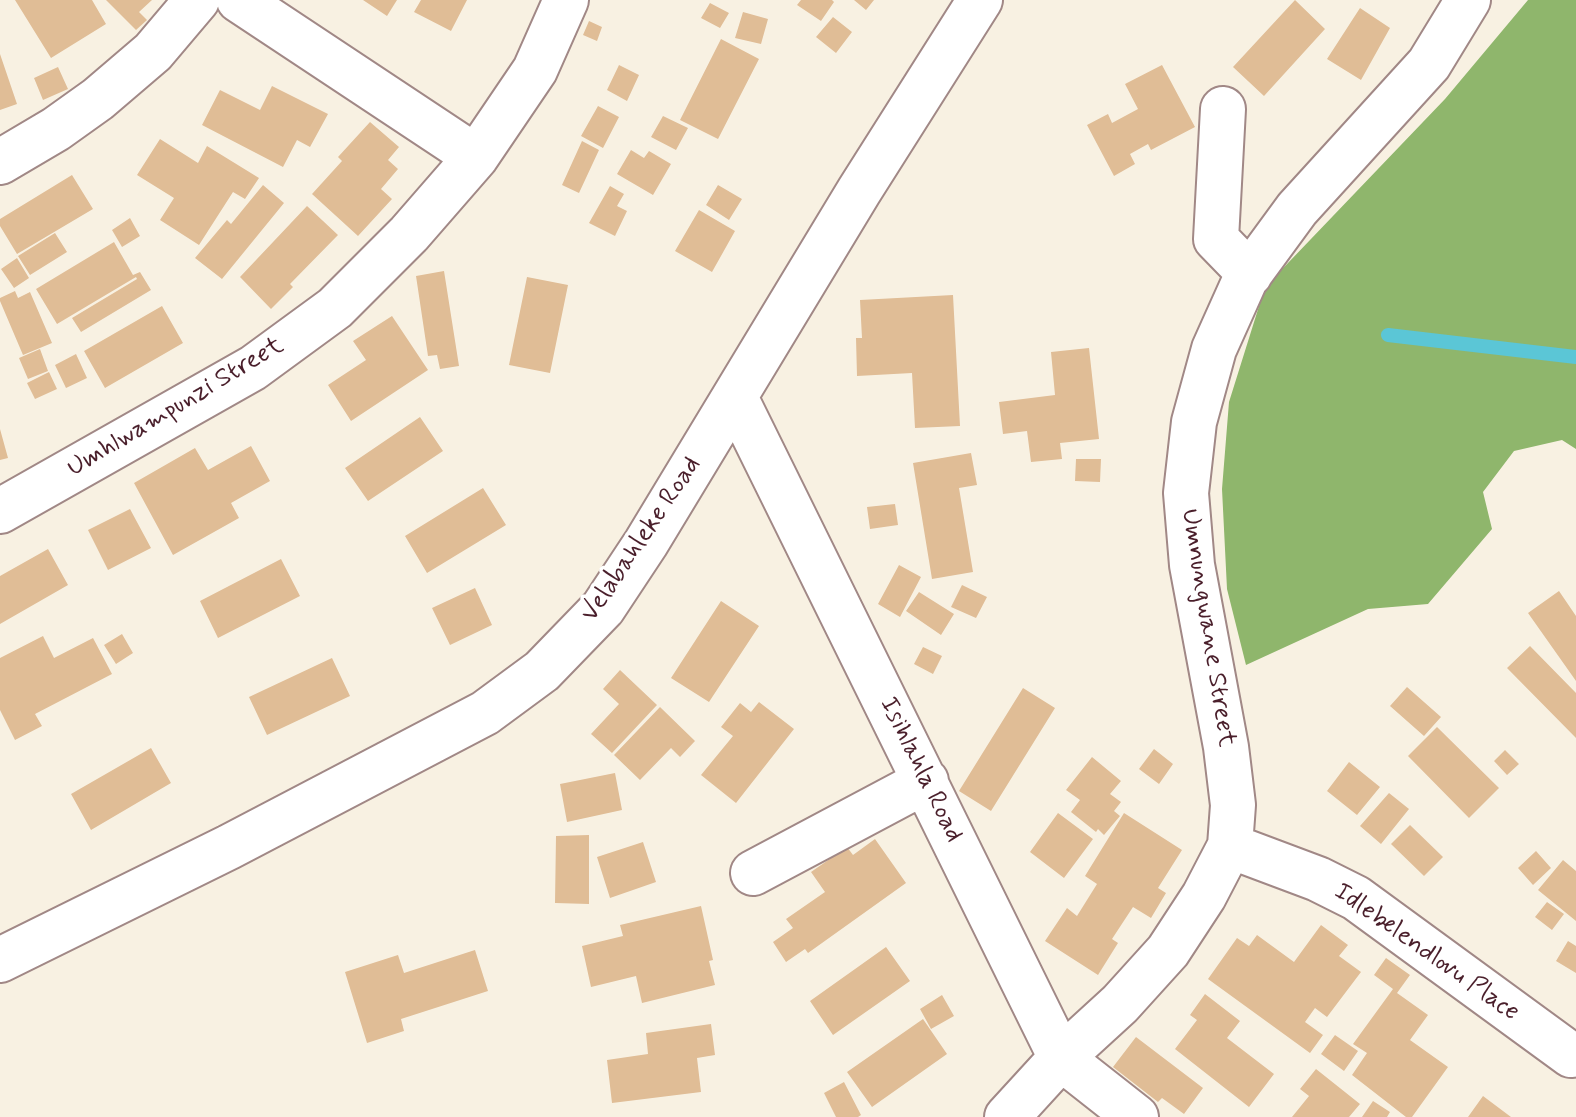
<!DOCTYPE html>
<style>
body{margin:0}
canvas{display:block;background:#f8f1e2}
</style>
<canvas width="1576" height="1117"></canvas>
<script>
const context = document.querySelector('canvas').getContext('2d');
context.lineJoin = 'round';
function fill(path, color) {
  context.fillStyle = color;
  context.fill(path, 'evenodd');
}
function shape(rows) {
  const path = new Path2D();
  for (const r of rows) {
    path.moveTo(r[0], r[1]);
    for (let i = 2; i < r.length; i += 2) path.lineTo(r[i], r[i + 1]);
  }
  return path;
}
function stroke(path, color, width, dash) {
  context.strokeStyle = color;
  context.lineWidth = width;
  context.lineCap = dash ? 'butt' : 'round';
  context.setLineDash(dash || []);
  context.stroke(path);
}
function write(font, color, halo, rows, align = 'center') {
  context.font = font + ' Mynerve,sans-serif';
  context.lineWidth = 7;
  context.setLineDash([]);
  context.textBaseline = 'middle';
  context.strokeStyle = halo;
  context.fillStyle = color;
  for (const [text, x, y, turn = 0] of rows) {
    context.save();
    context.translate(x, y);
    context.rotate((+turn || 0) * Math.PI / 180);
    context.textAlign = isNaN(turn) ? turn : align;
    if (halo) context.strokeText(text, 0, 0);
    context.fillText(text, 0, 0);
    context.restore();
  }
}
fill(shape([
 [1528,0,1576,0,1576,449,1562,440,1514,451,1483,492,1492,529,1428,604,1368,609,1246,665,1227,589,1222,489,1229,402,1265,287,1445,99]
]), '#8fb66c');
stroke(shape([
 [1388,335,1576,357]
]), '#5bc6d6', 14);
fill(shape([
 [15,0,92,0,106,24,51,58],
 [106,0,152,0,139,12,147,20,136,30],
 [363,0,397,0,387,16],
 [421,0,467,0,451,31,414,12],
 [801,0,832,0,834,2,821,21,797,5],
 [854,0,874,0,866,10],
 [1295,0,1325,29,1264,96,1233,67],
 [710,3,729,13,720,28,701,18],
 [1360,8,1390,28,1361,80,1327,59],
 [743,12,768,19,761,44,735,38],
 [833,17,852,32,836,53,816,37],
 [589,21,602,27,597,41,583,35],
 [721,39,759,59,718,139,680,120],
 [0,54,17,104,0,110],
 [619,65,639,75,627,101,607,90],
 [1162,65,1195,127,1151,150,1148,144,1130,154,1135,164,1114,176,1087,125,1108,114,1112,123,1138,109,1125,84],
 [58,67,68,89,43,100,34,78],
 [272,86,328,114,310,147,297,140,283,167,202,125,220,90,260,110],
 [598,106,619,117,603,148,581,136],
 [663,116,688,128,676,150,651,137],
 [370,122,399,147,388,160,398,169,381,189,392,199,358,236,312,194,342,161,338,157],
 [160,139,198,163,207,146,259,178,245,199,233,192,199,245,160,220,174,198,137,175],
 [582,141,599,150,579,193,562,185],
 [631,150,644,158,649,151,671,164,653,195,617,174],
 [72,175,93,209,17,254,0,226,0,219],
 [263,185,284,203,222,279,195,258,227,220,231,224],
 [718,185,742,199,729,220,706,205],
 [610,186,624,194,617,206,627,211,615,236,589,223],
 [307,206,338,235,290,284,293,287,271,309,240,277],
 [699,210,735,231,712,272,675,251],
 [130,218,140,236,122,247,112,230],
 [55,233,67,252,30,275,18,256],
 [114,242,133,275,140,272,151,290,81,332,72,318,137,279,136,277,57,324,36,289],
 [17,258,29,278,14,288,1,269],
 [444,271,459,366,440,369,437,355,428,356,416,276],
 [527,277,568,285,550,373,509,365],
 [15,291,18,298,30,292,52,343,23,355,0,301,0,298],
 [953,295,960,426,915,428,912,373,857,376,856,338,862,338,860,300],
 [162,306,183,343,105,388,84,351],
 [392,316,428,370,351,421,328,385,366,360,353,341],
 [1089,348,1099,439,1060,443,1062,459,1031,462,1027,431,1003,434,999,402,1055,395,1051,352],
 [40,349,48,371,28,379,19,358],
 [76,354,87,378,66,388,55,365],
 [49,372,57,389,35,399,27,383],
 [420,417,443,451,368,501,345,468],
 [0,429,8,458,0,460],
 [251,446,270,481,231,503,239,518,173,555,134,483,195,448,208,470],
 [971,453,977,485,959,488,973,572,932,579,913,463],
 [1076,459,1101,459,1100,482,1075,481],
 [483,488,506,525,427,573,405,536],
 [895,504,898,525,870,529,867,507],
 [130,509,151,548,108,570,88,530],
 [48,549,68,585,0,624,0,576],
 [281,559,300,596,218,638,200,601],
 [899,565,921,577,900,617,878,604],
 [962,585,987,597,976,618,951,607],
 [475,588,492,625,450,645,432,608],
 [1559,591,1576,616,1576,681,1528,613],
 [919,592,954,614,941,635,906,611],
 [721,601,759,626,709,702,671,678],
 [122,634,133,653,116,664,104,645],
 [43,636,54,658,93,638,112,674,35,714,42,726,15,740,0,710,0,658],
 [1530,646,1576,693,1576,738,1507,668],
 [923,647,942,656,933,674,914,664],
 [332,658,350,696,267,735,249,697],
 [620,670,657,705,612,753,591,734,619,704,603,689],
 [1407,687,1441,717,1424,736,1390,706],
 [1023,688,1055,708,991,811,959,791],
 [759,702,794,729,736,803,701,775,733,736,721,727,740,703,751,712],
 [660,707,695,741,680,757,671,748,640,780,614,755],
 [1437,727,1499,788,1469,818,1408,756],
 [151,748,171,783,91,830,71,794],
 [1154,749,1173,764,1159,784,1139,769],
 [1505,750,1519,764,1507,775,1494,761],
 [1092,757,1121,781,1110,794,1121,802,1114,811,1120,816,1104,835,1098,829,1096,832,1071,812,1080,800,1066,790],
 [1349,762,1380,787,1357,815,1327,791],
 [615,773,622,810,567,822,560,784],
 [1389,793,1409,809,1381,844,1360,826],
 [1058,813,1093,839,1064,878,1030,852],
 [1124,813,1182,850,1158,888,1166,893,1151,918,1133,907,1112,939,1118,943,1098,975,1045,941,1067,908,1077,916,1097,884,1085,876],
 [1410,825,1443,857,1424,876,1391,844],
 [589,835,589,904,555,903,556,836],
 [875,839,906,883,808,953,805,949,786,962,773,942,793,928,786,919,825,892,811,872,847,847,853,855],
 [643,842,656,882,610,898,597,857],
 [1536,851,1551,868,1533,885,1518,868],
 [1563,860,1576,871,1576,921,1538,890],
 [1547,902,1564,914,1552,930,1535,917],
 [701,906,713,960,709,961,715,985,642,1003,636,976,591,987,582,946,623,936,620,925],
 [1321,925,1348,945,1339,956,1361,972,1327,1017,1315,1008,1305,1022,1323,1035,1310,1053,1208,979,1237,938,1249,946,1257,935,1294,962],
 [1568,941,1576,946,1576,973,1556,961],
 [886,947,910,981,833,1035,810,1001],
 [475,950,488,991,401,1019,404,1031,367,1043,345,972,398,955,404,973],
 [1386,958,1410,975,1397,993,1428,1015,1410,1040,1448,1067,1412,1117,1406,1117,1352,1075,1367,1053,1353,1044,1393,989,1374,975],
 [1205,994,1240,1021,1227,1038,1274,1074,1249,1107,1175,1049,1197,1020,1190,1015],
 [942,995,954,1016,931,1029,920,1009],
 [923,1019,947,1054,872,1107,847,1072],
 [711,1024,715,1055,697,1058,701,1092,612,1103,607,1060,648,1054,646,1033],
 [1335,1035,1358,1051,1344,1071,1321,1054],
 [1136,1037,1203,1088,1184,1114,1162,1098,1158,1102,1113,1067],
 [1316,1069,1360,1104,1349,1117,1292,1117,1309,1096,1300,1089],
 [844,1082,861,1115,858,1117,836,1117,824,1093],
 [1483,1096,1511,1117,1468,1117],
 [1373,1101,1390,1112,1387,1117,1362,1117]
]), '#e0bd96');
const minor = shape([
 [239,0,476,157],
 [1223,109,1216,239,1250,274],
 [0,162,56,129,98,99,153,52,197,0],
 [735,397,1061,1058,1136,1117],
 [0,511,253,368,335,308,409,234,476,157,535,70,566,0],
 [1230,846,1318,879,1356,898,1571,1055],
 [753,873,926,781],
 [0,960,229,847,485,713,542,671,603,608,646,543,859,191,980,0],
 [1007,1117,1061,1058,1120,1004,1168,951,1204,896,1230,846,1233,805,1226,747,1192,565,1186,493,1194,422,1214,349,1245,280,1297,209,1429,64,1468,0]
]);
stroke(minor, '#a18886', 48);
stroke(minor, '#fff', 44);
write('26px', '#4a1f2b', '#fff', [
 ["Umhlwampunzi Street",176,408,-31],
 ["Velabahleke Road",642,540,-56],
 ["Umnungwane Street",1207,628,81],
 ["Isihlahla Road",920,770,64],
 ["Idlebelendlovu Place",1426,953,35]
]);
</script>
